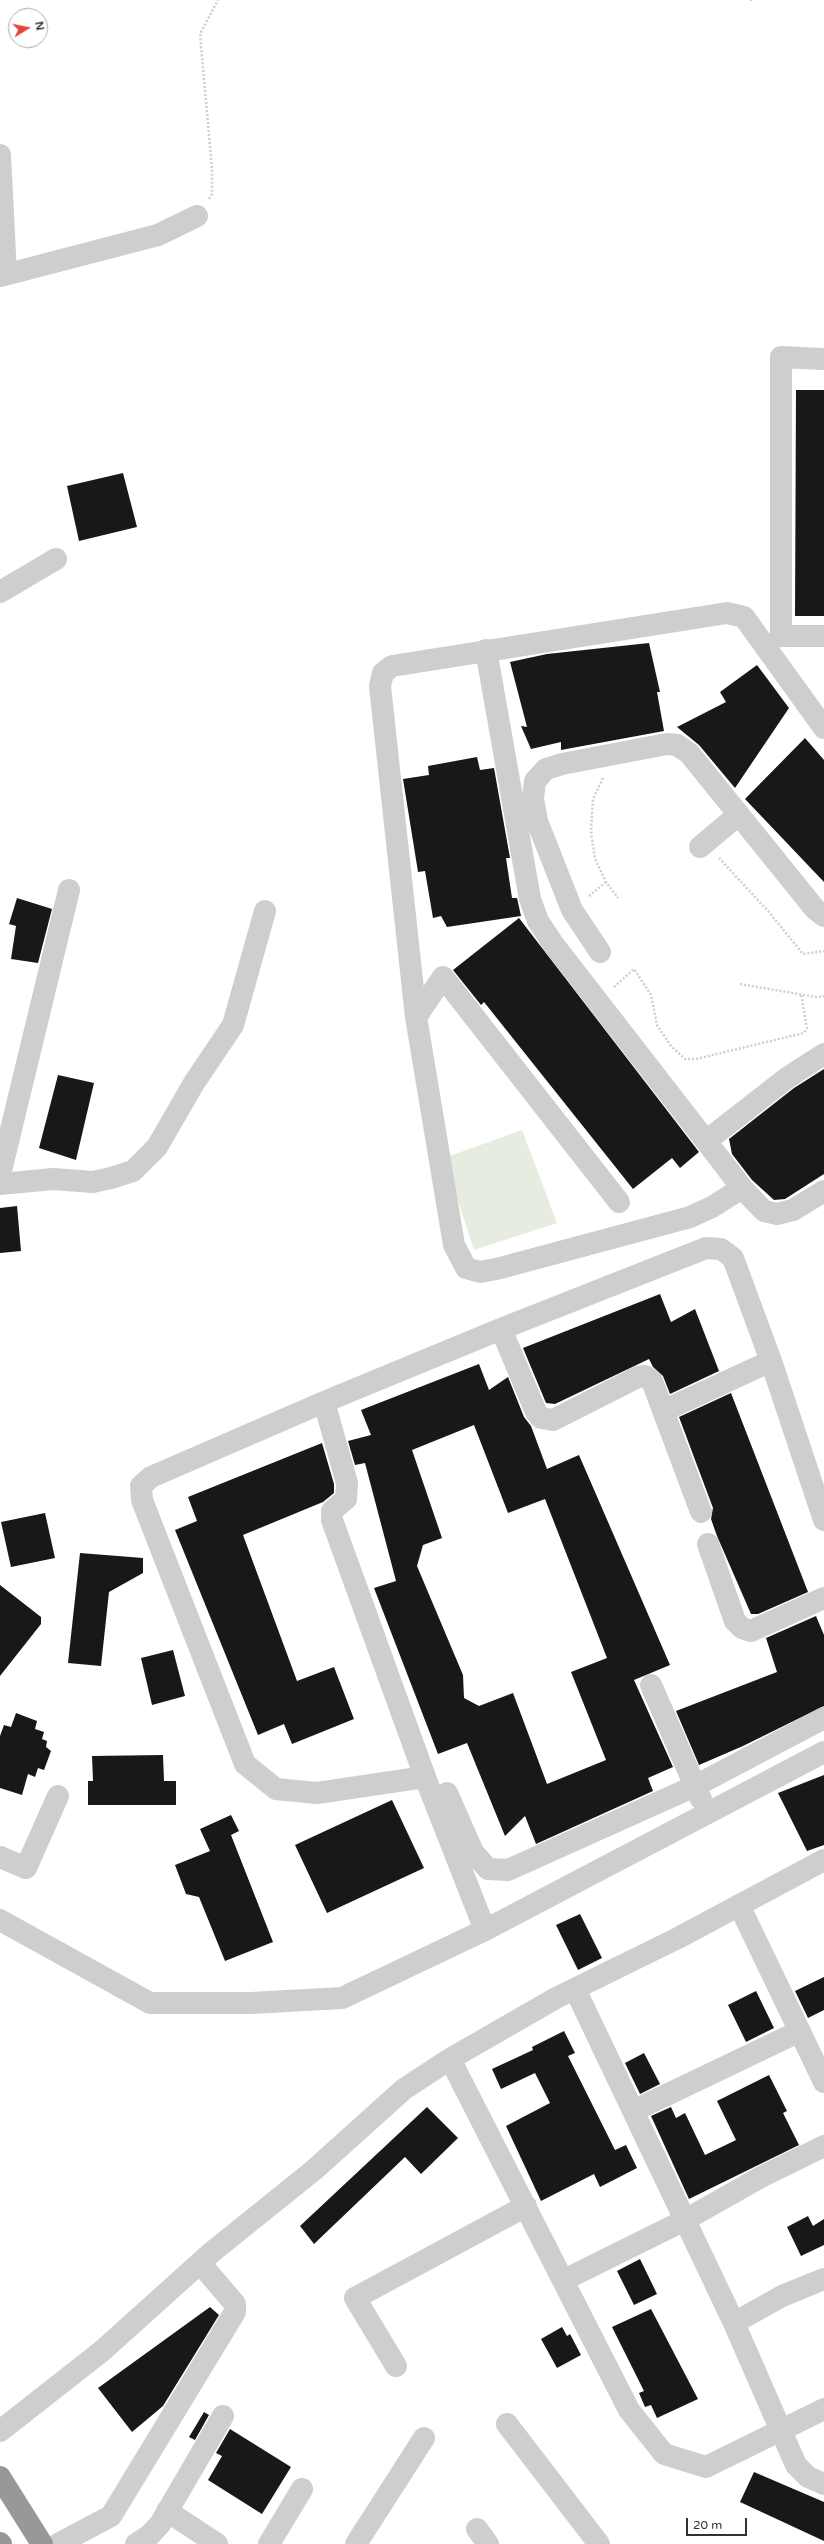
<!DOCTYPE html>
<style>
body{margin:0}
#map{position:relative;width:824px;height:2544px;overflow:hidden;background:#fff;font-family:"Varela Round",sans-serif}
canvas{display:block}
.north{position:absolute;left:8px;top:8px;width:40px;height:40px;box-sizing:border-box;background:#fff;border:1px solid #adadad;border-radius:50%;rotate:80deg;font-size:11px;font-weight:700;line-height:16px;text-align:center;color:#313131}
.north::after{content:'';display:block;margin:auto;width:14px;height:18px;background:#df473d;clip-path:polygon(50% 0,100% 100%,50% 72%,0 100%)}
.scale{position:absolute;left:686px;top:2518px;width:61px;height:18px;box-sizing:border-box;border:2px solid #313131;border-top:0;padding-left:5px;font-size:12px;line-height:14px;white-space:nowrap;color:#313131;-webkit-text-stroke:3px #fff;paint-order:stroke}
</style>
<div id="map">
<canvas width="824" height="2544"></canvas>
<div class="north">N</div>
<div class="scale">20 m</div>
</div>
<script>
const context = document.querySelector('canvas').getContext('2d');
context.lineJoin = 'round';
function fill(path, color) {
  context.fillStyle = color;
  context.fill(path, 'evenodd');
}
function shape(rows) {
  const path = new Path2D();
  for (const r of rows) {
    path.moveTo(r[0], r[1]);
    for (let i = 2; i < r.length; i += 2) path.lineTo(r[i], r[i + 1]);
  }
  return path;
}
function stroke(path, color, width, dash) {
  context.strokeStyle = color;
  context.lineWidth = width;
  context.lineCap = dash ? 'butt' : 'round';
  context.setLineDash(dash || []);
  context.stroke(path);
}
fill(shape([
 [522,1130,557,1223,474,1250,444,1158]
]), '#e6ede0');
fill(shape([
 [796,390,824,390,824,616,795,616],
 [123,473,137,527,79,541,67,486],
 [649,643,660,692,657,692,664,731,561,750,561,742,531,749,521,726,527,727,510,662,547,654],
 [757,665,789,708,735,788,699,745,677,727,726,702,720,692],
 [805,738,824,760,824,882,745,799],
 [477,757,480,770,494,768,510,858,506,858,512,898,517,898,521,916,447,927,441,916,433,918,425,871,418,872,403,779,429,775,428,766],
 [17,898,52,909,38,963,11,959,16,926,9,924],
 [519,918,699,1152,680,1168,672,1158,633,1189,484,1002,481,1005,453,970],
 [824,1069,824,1174,785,1199,774,1200,752,1180,732,1154,729,1139,794,1088],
 [58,1075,94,1083,76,1160,39,1148],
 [17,1206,21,1251,0,1253,0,1208],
 [660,1294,671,1322,695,1309,719,1371,670,1394,663,1376,653,1367,649,1359,555,1404,546,1403,523,1348],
 [479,1364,489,1390,508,1377,524,1417,531,1426,547,1469,579,1455,670,1665,634,1680,673,1767,648,1778,653,1791,536,1844,525,1816,505,1836,467,1743,438,1754,374,1588,396,1581,365,1463,355,1465,348,1441,371,1435,361,1410],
 [474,1425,508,1513,545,1499,607,1658,571,1672,606,1760,547,1784,513,1693,479,1706,464,1698,463,1675,417,1566,423,1545,442,1538,412,1450],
 [731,1393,808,1592,758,1614,751,1614,717,1536,711,1519,713,1508,679,1417],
 [322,1443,334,1484,334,1493,323,1502,243,1535,297,1681,334,1667,354,1719,292,1744,284,1724,258,1735,175,1530,197,1521,188,1497],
 [45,1513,55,1558,11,1567,1,1522],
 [80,1553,143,1558,143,1573,109,1592,101,1666,68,1663],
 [0,1585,41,1617,41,1624,0,1676],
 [816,1616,824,1635,824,1706,743,1746,699,1765,676,1711,777,1672,766,1638],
 [173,1650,185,1696,152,1705,141,1658],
 [16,1713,37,1721,35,1729,44,1732,42,1739,47,1741,46,1747,51,1751,44,1770,38,1768,35,1777,28,1774,22,1795,0,1788,0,1736,4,1725,11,1727],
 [163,1755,164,1781,176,1781,176,1805,88,1805,88,1781,93,1781,92,1756],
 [824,1775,824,1845,807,1851,778,1793],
 [392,1800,424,1868,327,1913,295,1845],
 [231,1815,239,1831,231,1835,273,1942,225,1961,199,1897,186,1894,175,1865,210,1851,200,1829],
 [580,1914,602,1958,578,1970,556,1925],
 [824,1977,824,2010,808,2018,795,1991],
 [756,1991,774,2028,746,2042,728,2005],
 [564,2031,575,2053,568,2056,615,2150,626,2145,637,2168,600,2187,594,2174,541,2201,506,2126,550,2103,535,2073,501,2089,492,2069,533,2050,532,2047],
 [644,2053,660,2084,640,2094,625,2063],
 [769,2075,787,2111,783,2113,799,2145,689,2199,651,2116,671,2107,676,2118,685,2113,705,2155,736,2140,717,2101],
 [427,2107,458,2138,421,2174,405,2157,314,2244,300,2226],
 [808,2216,813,2226,824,2219,824,2245,801,2256,787,2227],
 [640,2259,657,2294,634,2305,617,2271],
 [210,2307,219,2315,163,2406,132,2432,98,2388],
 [651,2309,698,2399,657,2418,651,2405,645,2407,639,2393,644,2391,612,2327],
 [562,2327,567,2336,570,2334,581,2355,557,2368,541,2339],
 [204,2412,209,2415,195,2440,189,2437],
 [230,2429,291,2467,262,2514,208,2480,222,2456,216,2453],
 [754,2472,824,2502,824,2541,740,2502]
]), '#181818');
stroke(shape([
 [751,1,751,0],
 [209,199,212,194,212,169,200,34,218,0],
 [603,778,593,799,591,831,595,859,606,882,618,898],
 [719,858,768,911,803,954,824,951],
 [589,896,606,882],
 [740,984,816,997,824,996],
 [614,987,634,969,651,995,657,1025,671,1046,685,1059,696,1059,804,1033,807,1028,801,994]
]), '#cecece', 2.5, [2, 2]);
stroke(shape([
 [0,155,6,274],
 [0,276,158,235,197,216],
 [824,359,781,357,781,636,824,636],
 [0,592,56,559],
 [486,650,530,899,538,921,554,945,706,1141],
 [824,728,744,617,727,613,392,666,383,673,380,686,416,1017,454,1245,466,1268,480,1272,496,1269,690,1217,712,1207,742,1188,764,1211,777,1214,793,1210,824,1191],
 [700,847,738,815],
 [600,952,572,910,537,821,533,799,535,781,546,769,562,764,667,744,677,745,689,753,815,909,824,916],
 [416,1017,443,977,619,1202],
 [0,1175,69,890],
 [0,1184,53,1179,93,1182,111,1178,133,1171,157,1147,194,1083,233,1025,265,911],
 [742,1188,706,1141,787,1078,824,1054],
 [501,1329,536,1412,541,1418,553,1420,638,1377,645,1376,652,1381,701,1512],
 [771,1361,824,1520],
 [324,1402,347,1483,346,1499,332,1511,332,1520,425,1777,485,1930],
 [708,1544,735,1621,742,1628,751,1631,824,1598],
 [425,1777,317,1793,276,1789,245,1764,142,1500,141,1486,151,1477,324,1402,501,1329,706,1248,721,1249,733,1258,771,1361,665,1410],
 [447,1793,473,1852,488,1869,508,1870,695,1786,651,1685],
 [701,1799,695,1786,824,1718],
 [0,1857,26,1868,58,1796],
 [739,1905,824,2082],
 [0,1920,150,2003,251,2003,342,1998,485,1930,824,1752],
 [575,1989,734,2323,796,2465,808,2477,824,2484],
 [450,2059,629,2410,664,2454,706,2467,824,2409],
 [633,2111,800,2031],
 [564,2280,685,2220,761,2177,824,2146],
 [734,2323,782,2296,824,2279],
 [396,2366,355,2298,526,2206],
 [507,2424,599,2544],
 [0,2431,102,2351,212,2252,314,2170,404,2089,450,2059,556,1998,678,1938,824,1860],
 [167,2511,217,2544],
 [477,2529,488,2544],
 [58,2544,111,2516,235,2312,235,2304,200,2263],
 [136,2544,150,2535,160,2524,223,2416],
 [269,2544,302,2489],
 [356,2544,424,2438]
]), '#cecece', 22);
stroke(shape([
 [0,2477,42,2544],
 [0,2543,1,2544]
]), '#989898', 22);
</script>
